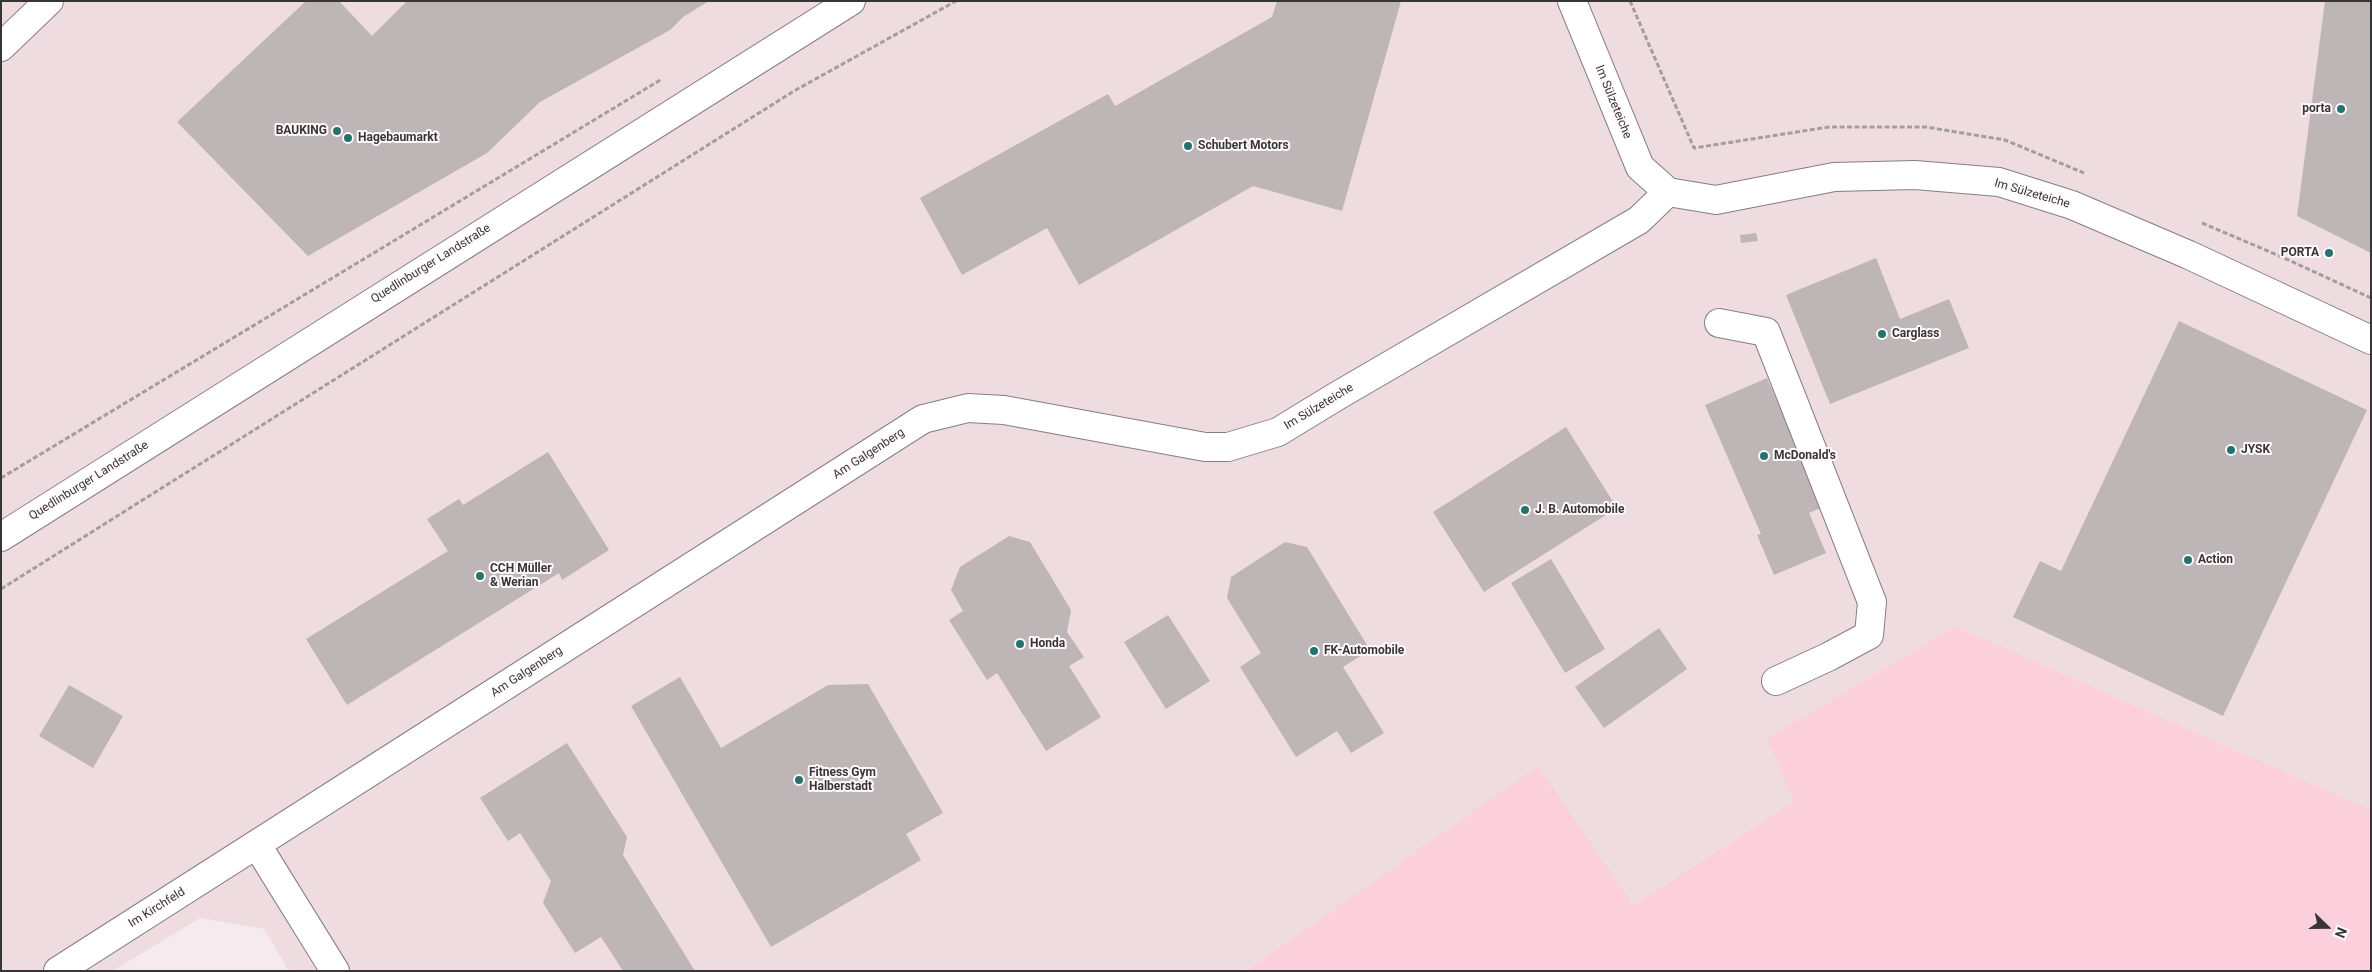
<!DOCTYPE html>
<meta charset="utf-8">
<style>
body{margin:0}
#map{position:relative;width:2372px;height:972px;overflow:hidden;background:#f5ebee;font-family:Roboto,sans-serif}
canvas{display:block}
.frame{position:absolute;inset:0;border:2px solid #383536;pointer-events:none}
.north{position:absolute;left:2302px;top:902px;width:50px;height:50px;-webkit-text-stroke:4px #fefafb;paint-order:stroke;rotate:112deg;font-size:14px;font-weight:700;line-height:20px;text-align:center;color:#383536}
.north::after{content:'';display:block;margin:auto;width:18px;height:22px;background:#383536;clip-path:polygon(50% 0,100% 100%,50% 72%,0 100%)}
</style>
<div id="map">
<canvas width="2372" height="972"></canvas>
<div class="frame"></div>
<div class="north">N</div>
</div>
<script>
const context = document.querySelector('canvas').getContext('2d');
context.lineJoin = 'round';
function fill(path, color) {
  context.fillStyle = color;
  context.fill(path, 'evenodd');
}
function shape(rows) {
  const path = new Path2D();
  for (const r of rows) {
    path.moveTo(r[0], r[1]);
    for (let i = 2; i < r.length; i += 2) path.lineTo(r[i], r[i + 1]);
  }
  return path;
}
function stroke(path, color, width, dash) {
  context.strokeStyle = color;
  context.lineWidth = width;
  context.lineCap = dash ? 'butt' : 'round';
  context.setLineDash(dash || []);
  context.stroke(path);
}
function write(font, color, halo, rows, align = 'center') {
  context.font = font + ' Roboto,sans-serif';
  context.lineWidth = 4;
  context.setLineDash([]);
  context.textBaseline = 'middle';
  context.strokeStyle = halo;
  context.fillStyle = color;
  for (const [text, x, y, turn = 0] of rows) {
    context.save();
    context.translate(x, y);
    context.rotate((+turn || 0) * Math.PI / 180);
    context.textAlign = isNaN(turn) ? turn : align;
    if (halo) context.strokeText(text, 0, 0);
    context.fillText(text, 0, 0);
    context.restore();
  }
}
fill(shape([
 [1,1,2371,1,2371,810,1955,626,1768,739,1794,801,1632,905,1538,767,1246,971,289,971,264,929,200,918,113,971,1,971]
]), '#eedce1');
fill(shape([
 [1955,626,2371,810,2371,971,1246,971,1538,766,1633,905,1794,801,1767,739]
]), '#fbcfdc');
fill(shape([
 [306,1,339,1,372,36,407,1,709,1,683,17,670,30,540,102,487,153,308,256,177,122],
 [1277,1,1401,1,1342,211,1253,186,1079,285,1047,228,962,275,920,198,1108,94,1115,106,1272,17],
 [2325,1,2371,1,2371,253,2297,216],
 [1756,233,1758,241,1741,243,1740,235],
 [1876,258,1900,319,1949,299,1969,348,1830,404,1786,295],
 [2179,321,2367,410,2223,716,2013,617,2040,561,2061,571],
 [1767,378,1823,507,1809,513,1826,553,1774,575,1757,535,1761,534,1705,405],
 [1566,427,1617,508,1484,592,1433,512],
 [548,452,609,550,562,580,559,573,347,705,306,639,448,551,427,519,459,499,463,505],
 [1009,536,1030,542,1071,610,1067,632,1084,657,1069,666,1101,717,1046,751,997,673,987,680,949,620,963,611,951,590,960,567],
 [1285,542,1307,547,1370,650,1343,667,1384,733,1351,753,1337,731,1296,757,1240,667,1261,653,1227,598,1231,577],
 [1551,559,1605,649,1565,673,1511,583],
 [1168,615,1210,681,1166,709,1124,642],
 [1659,628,1687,669,1604,728,1575,687],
 [680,677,721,748,828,685,868,684,943,813,906,834,921,860,771,947,631,706],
 [69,685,123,716,93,768,39,736],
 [567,743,627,837,623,855,695,971,623,971,601,937,575,953,543,903,551,881,520,833,508,841,480,798]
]), '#beb5b7');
const minor = shape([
 [1572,1,1640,167,1668,192,1716,200,1834,177,1915,175,1999,182,2072,205,2189,255,2371,340],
 [1,47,49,1],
 [1719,323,1766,332,1872,602,1869,635,1828,657,1776,681],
 [257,845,335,971],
 [58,971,923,419,968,408,1004,410,1205,447,1228,447,1278,432,1337,396,1639,220,1668,192]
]);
const major = shape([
 [1,537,851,1]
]);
stroke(minor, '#877e81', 30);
stroke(major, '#877e81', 30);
stroke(shape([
 [1630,1,1694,148,1829,127,1926,127,2005,140,2084,173],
 [2202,223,2282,257,2371,298],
 [1,478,662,79],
 [1,589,794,91,956,1]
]), '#a49d9f', 3, [5, 2.5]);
stroke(minor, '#fff', 28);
stroke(major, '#fff', 28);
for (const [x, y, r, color] of [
 [2341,109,5,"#28726e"],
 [337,131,5,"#28726e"],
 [348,138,5,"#28726e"],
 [1188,146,5,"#28726e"],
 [2329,253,5,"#28726e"],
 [1882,334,5,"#28726e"],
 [2231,450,5,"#28726e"],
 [1764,456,5,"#28726e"],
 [1525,510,5,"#28726e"],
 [2188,560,5,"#28726e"],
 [480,576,5,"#28726e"],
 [1020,644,5,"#28726e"],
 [1314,651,5,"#28726e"],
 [799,780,5,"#28726e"]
]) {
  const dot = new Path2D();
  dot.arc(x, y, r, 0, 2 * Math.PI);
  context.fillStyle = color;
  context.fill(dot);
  stroke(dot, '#fefafb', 2);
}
write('12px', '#383536', '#fefafb', [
 ["Im Sülzeteiche",1613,102,68],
 ["Im Sülzeteiche",2032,194,16],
 ["Quedlinburger Landstraße",431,264,-32],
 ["Im Sülzeteiche",1319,407,-31],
 ["Am Galgenberg",869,454,-33],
 ["Quedlinburger Landstraße",89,481,-32],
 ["Am Galgenberg",527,672,-33],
 ["Im Kirchfeld",157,908,-32]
]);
write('bold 12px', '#383536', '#fefafb', [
 ["porta",2331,109,"right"],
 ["BAUKING",327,131,"right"],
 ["Hagebaumarkt",358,138],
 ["Schubert Motors",1198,146],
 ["PORTA",2319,253,"right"],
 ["Carglass",1892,334],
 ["JYSK",2241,450],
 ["McDonald's",1774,456],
 ["J. B. Automobile",1535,510],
 ["Action",2198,560],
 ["CCH Müller",490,569],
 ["& Werian",490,583],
 ["Honda",1030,644],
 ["FK-Automobile",1324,651],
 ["Fitness Gym",809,773],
 ["Halberstadt",809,787]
], 'left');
</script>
